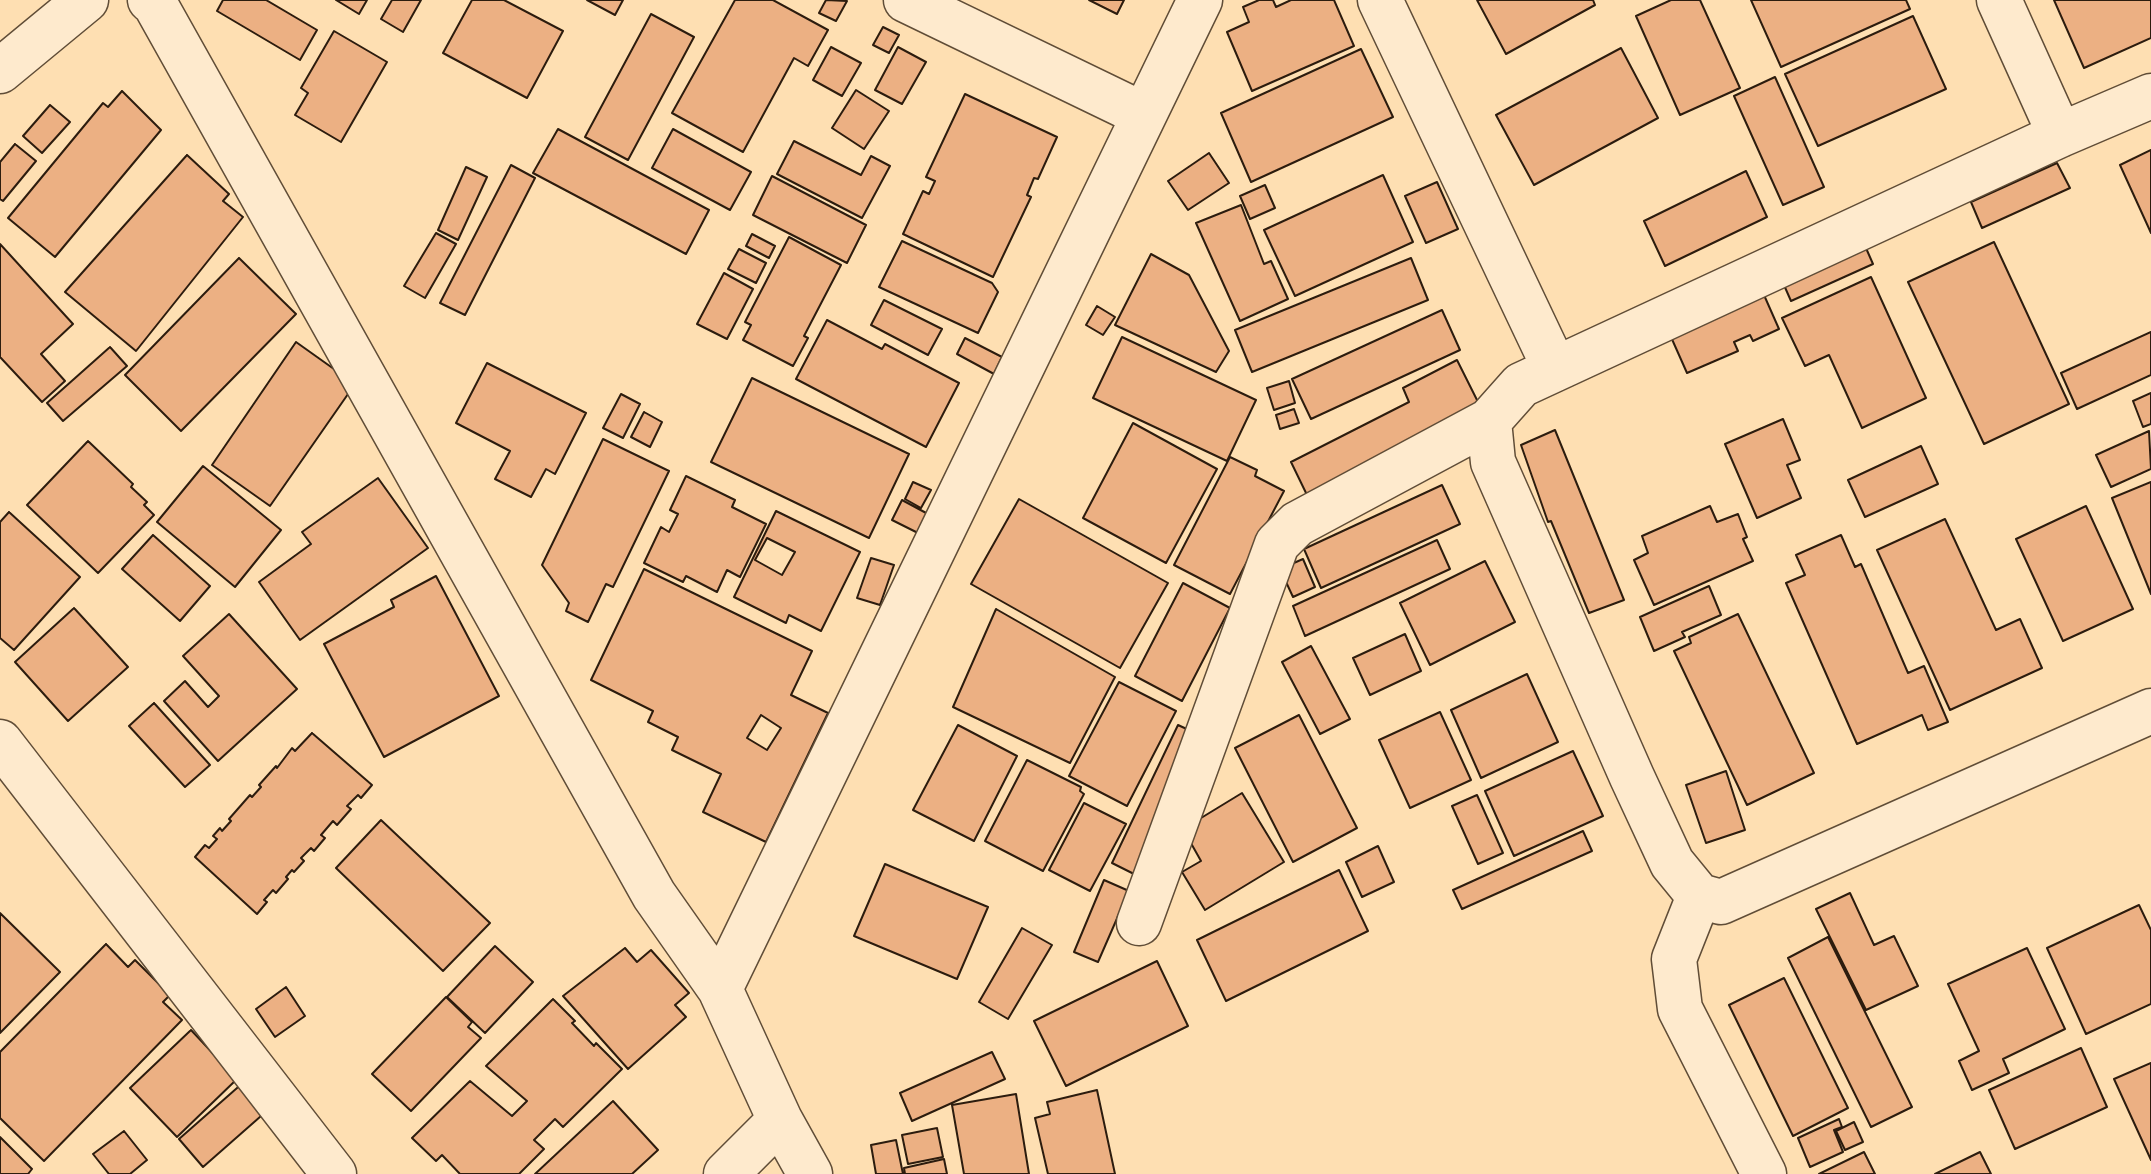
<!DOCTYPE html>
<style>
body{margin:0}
canvas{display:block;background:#fedfb2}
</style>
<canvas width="2151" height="1174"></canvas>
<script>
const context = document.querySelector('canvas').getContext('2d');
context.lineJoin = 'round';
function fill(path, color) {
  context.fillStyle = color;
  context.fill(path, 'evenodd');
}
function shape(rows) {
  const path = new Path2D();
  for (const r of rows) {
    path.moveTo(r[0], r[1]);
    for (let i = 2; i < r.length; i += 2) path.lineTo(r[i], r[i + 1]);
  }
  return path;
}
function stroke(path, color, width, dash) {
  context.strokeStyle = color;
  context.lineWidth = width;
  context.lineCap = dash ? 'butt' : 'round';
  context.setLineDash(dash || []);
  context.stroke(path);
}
const building = shape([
 [223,0,266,0,317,30,300,60,217,11,223,0],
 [336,0,367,0,359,14,336,0],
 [392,0,421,0,403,32,381,19,392,0],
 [472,0,504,0,563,31,527,98,443,53,472,0],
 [587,0,623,0,615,15,587,0],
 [735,0,773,0,828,30,808,66,794,58,743,152,672,113,735,0],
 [826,0,847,1,836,21,819,13,826,0],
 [1089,0,1124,0,1117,14,1089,0],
 [1259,0,1273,0,1276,7,1291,0,1334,0,1354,46,1252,91,1227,32,1249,22,1243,7,1259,0],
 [1477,0,1593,0,1595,5,1506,54,1477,0],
 [1671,0,1700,0,1740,88,1680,115,1636,16,1671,0],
 [1751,0,1906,0,1910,9,1781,67,1751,0],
 [2054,0,2151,0,2151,38,2084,68,2054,0],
 [651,14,694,37,628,160,585,137,651,14],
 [1913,16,1946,89,1818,146,1785,74,1913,16],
 [883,27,899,35,889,53,873,45,883,27],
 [334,31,387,62,341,142,295,115,308,93,301,88,334,31],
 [831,47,861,63,842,96,813,80,831,47],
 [898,47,926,62,902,104,875,90,898,47],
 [1621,48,1658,118,1534,185,1496,115,1621,48],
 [1361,49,1393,117,1251,182,1221,113,1361,49],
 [1775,77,1824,187,1783,205,1734,96,1775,77],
 [856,90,889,111,864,149,832,128,856,90],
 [122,91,161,130,55,257,8,218,103,103,108,107,122,91],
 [965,94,1057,137,1038,179,1034,178,1027,195,1031,197,993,277,903,234,923,191,929,194,935,181,926,177,965,94],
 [50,105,70,122,42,153,23,136,50,105],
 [558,129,709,210,686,254,533,173,558,129],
 [673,129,751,172,730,210,652,168,673,129],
 [794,141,861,175,871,156,890,166,862,218,777,174,794,141],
 [15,144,36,161,3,201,0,199,0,162,15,144],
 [2151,150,2151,233,2120,165,2151,150],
 [1209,153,1229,183,1188,210,1168,181,1209,153],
 [187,155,229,194,223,201,243,217,136,351,65,292,187,155],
 [2057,163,2070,188,1982,228,1971,202,2057,163],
 [511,165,535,178,465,315,440,303,511,165],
 [466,167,487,177,458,240,438,230,466,167],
 [1746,171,1767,217,1665,266,1644,221,1746,171],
 [1383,175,1413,242,1295,296,1264,230,1383,175],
 [772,176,866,225,847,263,753,215,772,176],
 [1437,182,1458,229,1426,243,1405,196,1437,182],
 [1265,185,1275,208,1250,219,1240,196,1265,185],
 [1241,205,1264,264,1271,261,1288,299,1240,321,1196,223,1241,205],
 [436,233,456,244,425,298,404,286,436,233],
 [752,234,775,246,769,258,746,246,752,234],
 [789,237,841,265,804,336,808,338,793,366,743,340,751,325,745,322,789,237],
 [1862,239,1873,264,1791,301,1780,276,1862,239],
 [902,241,992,283,998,292,978,333,879,287,902,241],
 [1994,242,2069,404,1984,444,1908,282,1994,242],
 [0,244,73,324,41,354,65,381,42,402,0,357,0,244],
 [739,249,766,263,756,283,728,269,739,249],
 [1151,254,1189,275,1229,351,1216,372,1115,325,1151,254],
 [239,258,296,314,181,431,125,375,239,258],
 [1411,258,1428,300,1252,372,1235,330,1411,258],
 [724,273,753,289,727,339,697,324,724,273],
 [1871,277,1926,398,1862,428,1829,355,1805,366,1782,318,1871,277],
 [1764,295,1779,329,1753,341,1750,335,1734,342,1738,351,1687,373,1671,337,1764,295],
 [884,300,942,329,928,355,871,325,884,300],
 [1097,306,1115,317,1103,335,1086,325,1097,306],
 [1442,310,1460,350,1311,419,1292,379,1442,310],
 [827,320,882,349,885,344,959,383,926,447,796,379,827,320],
 [2151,332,2151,375,2077,409,2061,373,2151,332],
 [1122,337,1256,400,1227,461,1093,398,1122,337],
 [965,338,1002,357,994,374,957,354,965,338],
 [296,342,355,384,270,506,212,465,296,342],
 [110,347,127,366,63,421,47,403,110,347],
 [1457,360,1480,406,1307,495,1291,462,1409,402,1403,388,1457,360],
 [487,363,586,413,555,474,546,469,531,497,495,479,510,451,456,423,487,363],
 [752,378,909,454,869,538,711,462,752,378],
 [1289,381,1295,403,1274,410,1267,388,1289,381],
 [2151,393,2151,424,2143,427,2133,401,2151,393],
 [621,394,640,404,623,438,603,428,621,394],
 [1294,409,1299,423,1280,429,1276,415,1294,409],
 [644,412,662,422,650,447,631,437,644,412],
 [1783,419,1800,460,1787,465,1801,498,1757,518,1725,444,1783,419],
 [1133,423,1217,469,1166,563,1083,518,1133,423],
 [1555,430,1624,600,1589,613,1551,521,1548,522,1521,445,1555,430],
 [2149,431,2151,469,2111,487,2096,455,2149,431],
 [603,439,669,471,613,587,606,584,588,622,566,611,569,603,542,565,603,439],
 [88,441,133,484,131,487,147,502,144,505,154,515,98,573,27,505,88,441],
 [1921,446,1938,484,1865,517,1848,480,1921,446],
 [1230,457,1257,470,1255,476,1284,491,1230,594,1174,565,1230,457],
 [203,466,281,530,235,587,157,522,203,466],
 [686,476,735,500,732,507,766,524,740,577,727,570,717,592,686,576,683,582,644,563,661,527,669,532,678,514,670,510,686,476],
 [378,478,428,548,300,640,259,582,311,544,302,532,378,478],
 [913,482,931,490,921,508,905,499,913,482],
 [2151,482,2151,594,2112,498,2151,482],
 [1442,485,1460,524,1321,588,1304,549,1442,485],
 [1019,499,1168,583,1120,668,971,584,1019,499],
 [902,500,928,514,918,533,892,520,902,500],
 [1710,506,1717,522,1738,514,1747,537,1743,539,1753,561,1654,605,1634,560,1648,553,1642,536,1710,506],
 [2086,506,2133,609,2063,641,2016,539,2086,506],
 [776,511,860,552,821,631,789,615,786,623,734,597,776,511],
 [767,538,795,552,782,575,755,560,767,538],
 [9,512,80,577,14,650,0,638,0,522,9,512],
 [1945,519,1996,630,2020,619,2042,668,1950,710,1877,550,1945,519],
 [153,535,210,586,180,621,122,569,153,535],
 [1841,535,1855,567,1861,564,1908,673,1924,666,1948,722,1928,730,1922,715,1857,744,1786,583,1805,575,1796,555,1841,535],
 [1437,540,1450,569,1305,636,1293,606,1437,540],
 [871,558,894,565,880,605,857,598,871,558],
 [1303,559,1315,587,1293,597,1280,569,1303,559],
 [1485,561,1515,622,1430,665,1400,603,1485,561],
 [644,569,812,651,791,695,828,713,766,842,703,812,721,774,672,750,678,737,648,722,653,711,591,680,644,569],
 [761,715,781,728,767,750,747,738,761,715],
 [436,576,499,696,384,757,324,644,394,607,391,600,436,576],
 [1183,583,1230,608,1182,701,1135,676,1183,583],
 [1709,586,1721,615,1682,632,1685,637,1654,651,1640,617,1709,586],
 [74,608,128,667,68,721,15,662,74,608],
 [996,609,1115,677,1070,763,953,707,996,609],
 [229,614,297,689,218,761,164,701,185,681,208,707,219,696,183,656,229,614],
 [1738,614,1814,773,1747,805,1674,651,1691,643,1689,637,1738,614],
 [1405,634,1421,671,1370,695,1353,658,1405,634],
 [1311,646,1350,719,1320,734,1282,662,1311,646],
 [1527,674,1558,742,1481,778,1451,710,1527,674],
 [1119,682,1176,711,1127,806,1069,776,1119,682],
 [154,703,210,765,185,787,129,726,154,703],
 [1440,712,1471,780,1410,808,1379,740,1440,712],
 [1299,715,1357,828,1293,862,1235,748,1299,715],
 [958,725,1017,756,974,841,913,810,958,725],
 [1178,725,1204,737,1138,876,1112,863,1178,725],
 [312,733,372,785,361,798,358,795,347,806,351,809,337,825,333,821,321,835,325,838,314,851,311,848,301,858,304,861,294,872,292,870,286,877,288,879,276,893,273,890,264,900,267,902,257,914,195,857,205,845,209,848,217,839,213,836,220,828,222,831,231,821,229,819,250,795,252,797,261,787,259,785,276,766,277,768,292,748,295,751,312,733],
 [1573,751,1603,816,1514,856,1485,791,1573,751],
 [1027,760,1081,787,1080,791,1084,794,1043,871,985,841,1027,760],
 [1726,771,1745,830,1706,843,1686,785,1726,771],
 [1242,793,1284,862,1205,910,1182,872,1201,861,1183,829,1242,793],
 [1477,795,1503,853,1478,864,1452,806,1477,795],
 [1084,803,1126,824,1090,891,1049,870,1084,803],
 [381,820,490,923,443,971,336,868,381,820],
 [1583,831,1592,851,1462,909,1453,890,1583,831],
 [1378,846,1394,882,1362,897,1346,862,1378,846],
 [885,864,988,907,957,979,854,936,885,864],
 [1339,870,1368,931,1226,1001,1197,940,1339,870],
 [1104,880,1129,891,1098,962,1074,952,1104,880],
 [1850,893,1874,945,1894,936,1918,986,1866,1010,1816,909,1850,893],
 [2139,905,2151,930,2151,1004,2086,1034,2047,948,2139,905],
 [0,913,60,972,0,1033,0,913],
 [1022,928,1052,945,1008,1019,979,1002,1022,928],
 [1828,937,1912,1107,1871,1127,1788,958,1828,937],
 [106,944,128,967,135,960,170,995,163,1002,182,1020,44,1161,0,1118,0,1052,106,944],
 [495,946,533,982,485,1033,447,997,495,946],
 [625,948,637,962,651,950,689,993,675,1005,686,1017,628,1069,563,996,625,948],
 [2027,948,2065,1029,2003,1059,2009,1073,1972,1090,1959,1061,1979,1051,1948,984,2027,948],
 [1157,961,1188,1026,1066,1086,1034,1021,1157,961],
 [1784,978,1848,1108,1793,1136,1729,1005,1784,978],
 [286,987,305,1016,275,1037,256,1009,286,987],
 [446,997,472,1022,468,1027,481,1038,411,1111,372,1074,446,997],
 [553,999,575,1021,572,1023,594,1046,596,1043,622,1069,563,1127,555,1119,534,1140,544,1149,519,1174,460,1174,442,1155,436,1161,412,1138,470,1081,512,1116,527,1101,486,1066,553,999],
 [191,1030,237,1079,177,1137,130,1088,191,1030],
 [2081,1048,2107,1107,2015,1149,1989,1090,2081,1048],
 [992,1052,1005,1079,912,1121,900,1093,992,1052],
 [2151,1063,2151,1160,2114,1079,2151,1063],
 [245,1081,269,1109,203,1167,179,1139,245,1081],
 [1097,1090,1115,1174,1048,1174,1035,1118,1050,1114,1047,1102,1097,1090],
 [1016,1094,1029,1174,964,1174,952,1105,1016,1094],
 [613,1101,658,1150,632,1174,535,1174,613,1101],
 [1839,1119,1842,1127,1834,1130,1843,1152,1810,1167,1798,1138,1839,1119],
 [1854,1122,1863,1142,1845,1150,1836,1131,1854,1122],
 [937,1128,943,1157,908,1164,902,1135,937,1128],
 [124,1131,147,1160,130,1174,109,1174,93,1154,124,1131],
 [0,1137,32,1169,28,1174,0,1174,0,1137],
 [896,1140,903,1174,876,1174,871,1145,896,1140],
 [1864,1152,1875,1174,1819,1174,1864,1152],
 [1980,1152,1991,1174,1935,1174,1980,1152],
 [944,1159,947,1174,905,1174,904,1168,944,1159]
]);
fill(building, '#ecb083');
stroke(building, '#2c1c0e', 2);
const street = shape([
 [150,0,155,4,654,895,720,989,780,1120,810,1174],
 [906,0,1142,114],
 [1380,0,1555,369],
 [1999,0,2060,135],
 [0,71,86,0],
 [2151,96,2060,135,1521,385,1489,421,1493,462,1632,777,1672,863,1699,896,1721,902,2151,711],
 [0,742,334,1174],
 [1699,896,1674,959,1680,1009,1764,1174],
 [1139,923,1277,544,1297,524,1489,421],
 [720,989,1200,0],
 [726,1174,780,1120]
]);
stroke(street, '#604d37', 47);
stroke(street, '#feeacd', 44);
</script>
